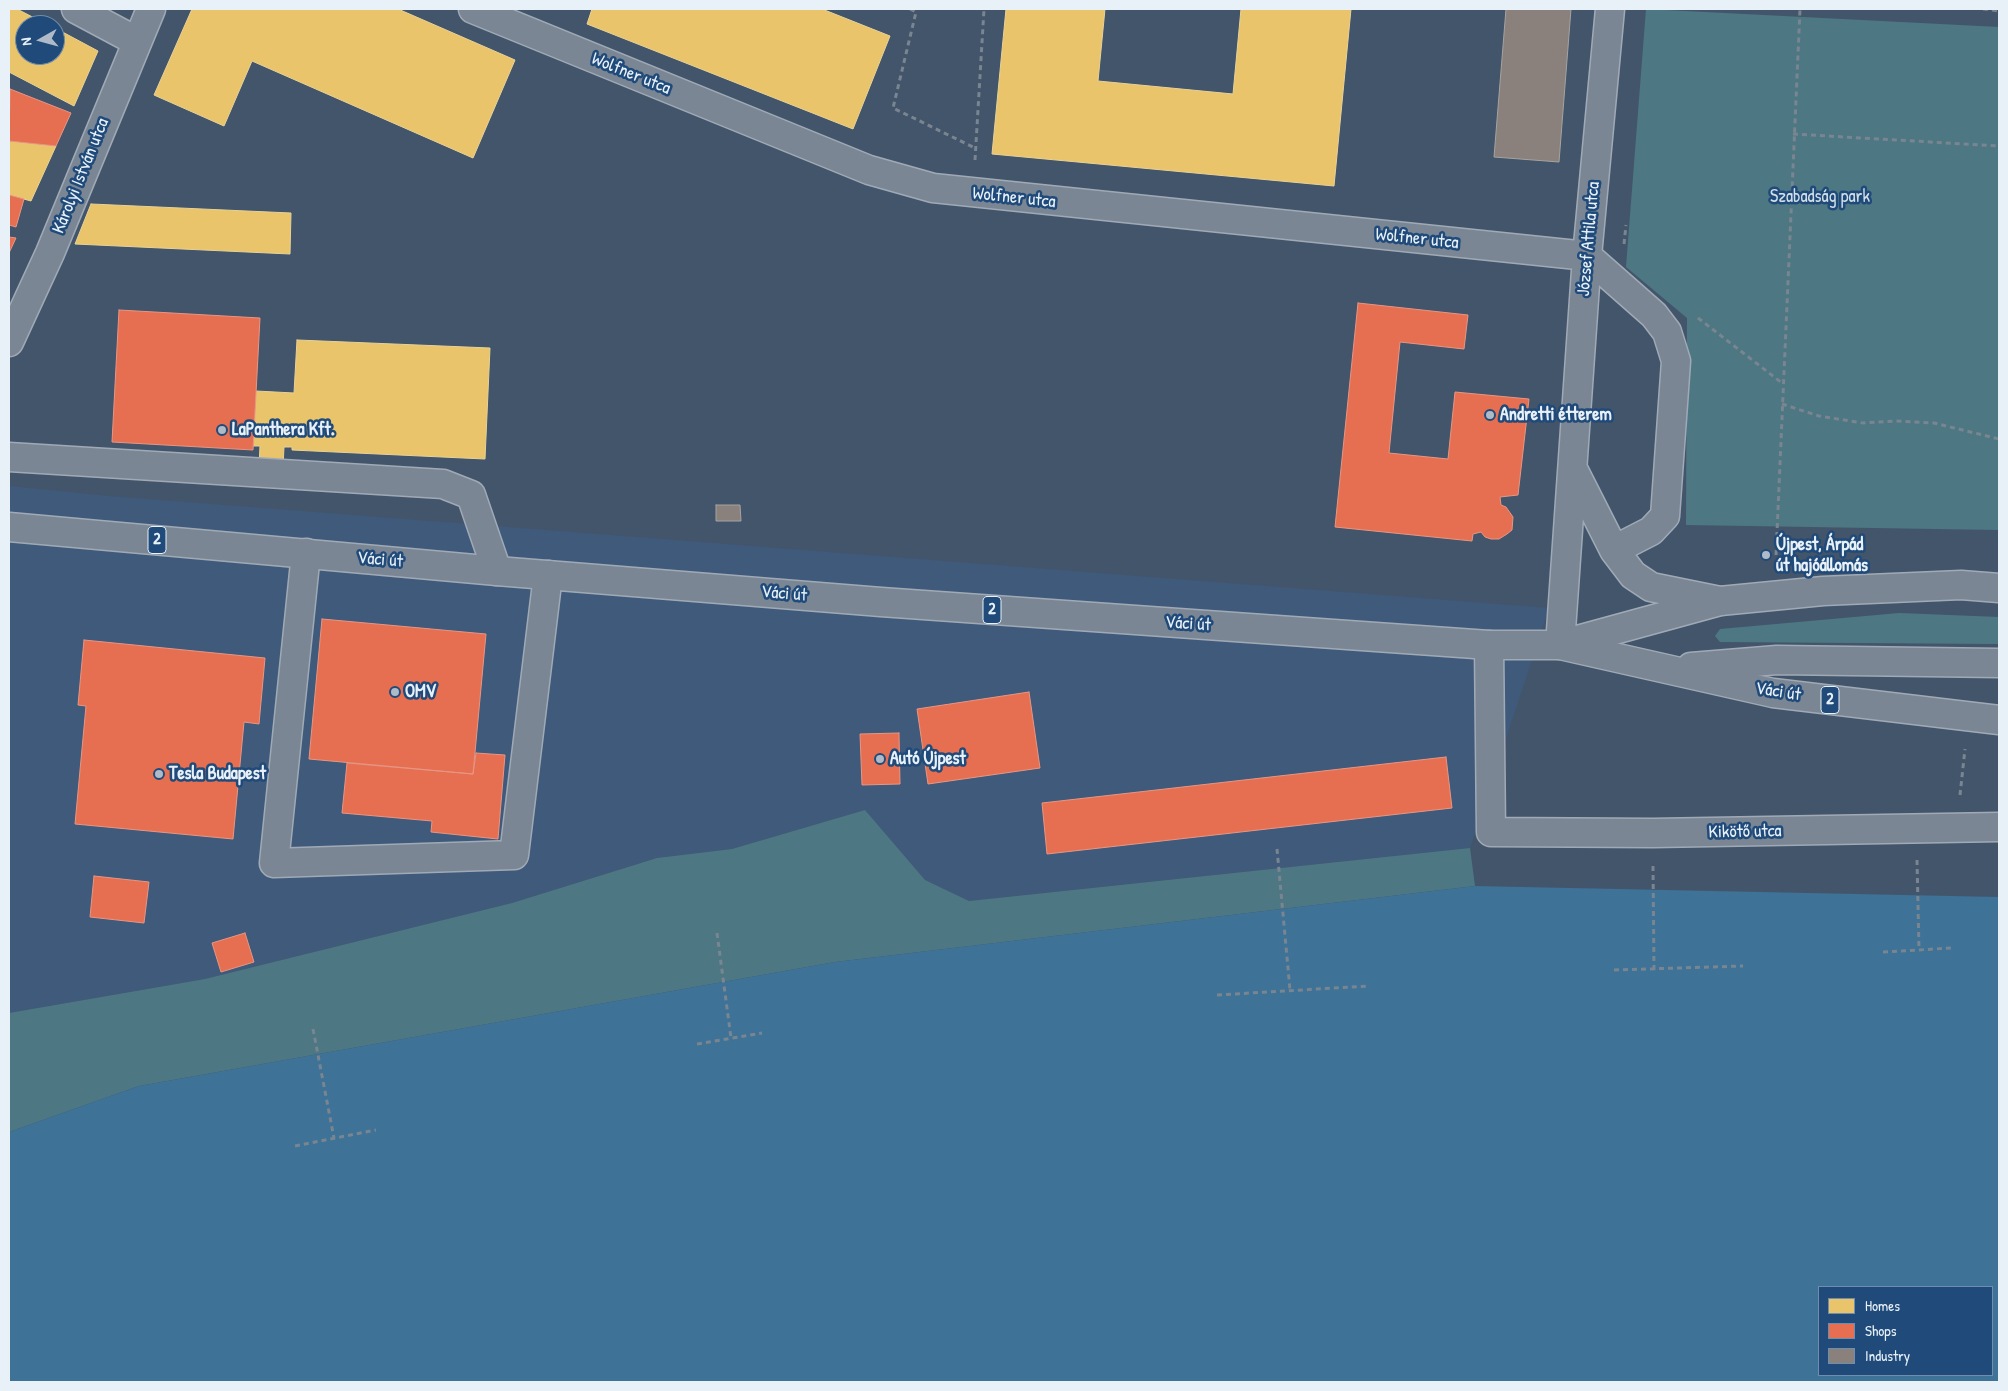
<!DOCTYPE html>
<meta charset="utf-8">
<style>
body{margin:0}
#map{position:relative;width:2008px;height:1391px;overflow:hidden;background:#43556b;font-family:"Patrick Hand",sans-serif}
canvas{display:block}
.frame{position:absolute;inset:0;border:10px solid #e8f1f8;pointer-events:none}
.legend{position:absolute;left:1818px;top:1286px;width:175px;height:90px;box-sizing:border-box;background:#1f4a7a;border:1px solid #6f8dac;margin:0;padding:6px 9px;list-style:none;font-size:15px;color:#e8f1f8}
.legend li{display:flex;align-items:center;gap:10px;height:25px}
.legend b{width:25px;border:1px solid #6f8dac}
.north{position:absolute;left:15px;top:15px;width:50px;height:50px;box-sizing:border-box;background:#1f4a7a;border:1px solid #6f8dac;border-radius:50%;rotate:263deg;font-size:14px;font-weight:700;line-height:20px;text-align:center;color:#e8f1f8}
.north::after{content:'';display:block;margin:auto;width:18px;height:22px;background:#aebac7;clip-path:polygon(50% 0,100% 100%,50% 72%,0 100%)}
</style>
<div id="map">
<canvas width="2008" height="1391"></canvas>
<div class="frame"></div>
<ul class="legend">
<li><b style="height:14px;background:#e9c46a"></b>Homes</li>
<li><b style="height:14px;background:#e76f51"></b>Shops</li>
<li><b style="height:14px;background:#8a817c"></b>Industry</li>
</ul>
<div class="north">N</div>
</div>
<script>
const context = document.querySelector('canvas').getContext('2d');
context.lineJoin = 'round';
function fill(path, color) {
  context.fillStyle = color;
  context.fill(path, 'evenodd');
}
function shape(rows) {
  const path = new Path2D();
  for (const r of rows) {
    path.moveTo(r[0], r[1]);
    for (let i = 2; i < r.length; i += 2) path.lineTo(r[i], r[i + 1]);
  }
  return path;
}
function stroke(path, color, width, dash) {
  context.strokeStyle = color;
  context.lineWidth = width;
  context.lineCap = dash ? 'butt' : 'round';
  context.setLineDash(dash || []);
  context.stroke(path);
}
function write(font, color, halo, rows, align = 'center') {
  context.font = font + ' "Patrick Hand",sans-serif';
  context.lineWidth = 5;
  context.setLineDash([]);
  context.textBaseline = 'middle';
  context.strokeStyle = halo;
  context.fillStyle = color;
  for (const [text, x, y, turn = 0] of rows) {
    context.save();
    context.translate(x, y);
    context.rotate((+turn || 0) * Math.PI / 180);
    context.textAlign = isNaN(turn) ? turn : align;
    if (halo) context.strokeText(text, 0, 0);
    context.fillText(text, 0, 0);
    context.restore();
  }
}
fill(shape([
 [9,486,109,496,1549,608,1470,848,969,901,925,880,865,810,732,849,657,858,512,903,205,979,9,1013]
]), '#405a7b');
fill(shape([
 [1646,9,1999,27,1999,530,1686,525,1687,318,1626,267],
 [1899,613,1999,617,1999,644,1720,642,1715,636,1720,629],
 [865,810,925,880,969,901,1470,848,1475,886,835,962,139,1086,9,1132,9,1013,205,979,512,903,657,858,732,849]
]), '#4d7883');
fill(shape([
 [1475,886,1999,897,1999,1382,9,1382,9,1132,139,1086,835,962],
 [1819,1287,1992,1287,1992,1375,1819,1375]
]), '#3e7297');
const homes = shape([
 [9,9,17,9,48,25,25,25,25,55,55,55,55,28,98,51,74,106,9,72,9,9],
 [192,9,398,9,515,60,473,158,252,61,224,126,154,95,192,9],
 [592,9,822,9,890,36,853,129,587,24,592,9],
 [1006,9,1105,9,1098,81,1233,94,1241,9,1351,9,1334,186,992,154,1006,9],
 [9,141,56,146,31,201,9,195,9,141],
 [91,204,291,213,290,254,75,244,91,204],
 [297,340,490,348,485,459,292,450,292,447,284,447,283,467,259,466,260,446,253,446,256,391,294,393,297,340]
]);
fill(homes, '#e9c46a');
stroke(homes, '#e9d295', 1);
const shops = shape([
 [10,89,71,113,56,146,9,141,10,89],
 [9,195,24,199,16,227,9,225,9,195],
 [9,237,16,238,9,253,9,237],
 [1358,303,1468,315,1464,349,1400,342,1389,453,1448,459,1455,392,1529,399,1518,495,1500,497,1501,505,1506,507,1513,517,1512,530,1507,534,1499,539,1491,539,1485,537,1481,532,1473,534,1472,541,1335,527,1358,303],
 [119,310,260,318,253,450,112,442,119,310],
 [322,619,486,634,473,774,309,759,322,619],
 [84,640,265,658,259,724,244,722,233,839,75,824,86,706,78,705,84,640],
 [1029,692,1040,768,928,784,917,709,1029,692],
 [899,733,900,784,862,785,860,734,899,733],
 [476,753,505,755,498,839,431,832,432,821,342,813,347,763,473,774,476,753],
 [1446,757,1452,808,1047,854,1042,803,1446,757],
 [94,876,149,882,144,923,90,917,94,876],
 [245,933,254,962,221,972,212,943,245,933]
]);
fill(shops, '#e76f51');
stroke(shops, '#e79683', 1);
const industry = shape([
 [1506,9,1571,9,1559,162,1494,157,1506,9],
 [716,505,740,505,741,521,716,521,716,505]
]);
fill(industry, '#8a817c');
stroke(industry, '#a6a3a1', 1);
const minor = shape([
 [76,9,136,41],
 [473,9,869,170,933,188,1587,256],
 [1587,256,1654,315,1667,332,1676,361,1665,516,1651,531,1614,550],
 [9,342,50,253,151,9],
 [9,457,443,484,471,495,497,571],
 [1574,471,1614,550,1633,575,1651,587,1720,601],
 [306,553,274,863,514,855,548,575],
 [1489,645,1491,832,1653,833,1999,827],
 [1560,645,1587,256,1610,9]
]);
const major = shape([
 [9,527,497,571,881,602,1489,645,1560,645,1773,693,1999,720],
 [1563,644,1720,601,1823,591,1961,585,1999,588],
 [1691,667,1777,660,1999,663]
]);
stroke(minor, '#a0aab6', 31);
stroke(major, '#a0aab6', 31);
stroke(shape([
 [910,9,916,12,893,108,975,148],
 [1983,9,1999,11],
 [1793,134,1999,146],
 [975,160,984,9],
 [1624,244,1626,225],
 [1698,318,1782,383],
 [1782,404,1819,416,1863,423,1896,421,1934,423,1999,439],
 [1776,555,1800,9],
 [1960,795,1965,749],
 [1277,849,1290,990],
 [1917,860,1919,950],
 [1653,866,1654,970],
 [717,933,731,1038],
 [1883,952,1952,948],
 [1614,970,1743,966],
 [1217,995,1368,986],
 [313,1029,334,1138],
 [697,1044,762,1033],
 [295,1146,376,1130]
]), '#798591', 3, [5, 4]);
stroke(minor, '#7a8694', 28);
stroke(major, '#7a8694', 28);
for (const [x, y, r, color] of [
 [1490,415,5,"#aebac7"],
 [222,430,5,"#aebac7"],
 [1766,555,5,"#aebac7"],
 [395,692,5,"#aebac7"],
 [880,759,5,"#aebac7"],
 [159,774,5,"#aebac7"]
]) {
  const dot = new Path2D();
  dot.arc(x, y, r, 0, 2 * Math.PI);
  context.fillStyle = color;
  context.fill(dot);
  stroke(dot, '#1f4a7a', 2);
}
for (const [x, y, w] of [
 [157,540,18],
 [992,610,18],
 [1830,700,18]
]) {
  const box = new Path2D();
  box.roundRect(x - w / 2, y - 13.5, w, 27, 4);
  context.fillStyle = '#1f4a7a';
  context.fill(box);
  stroke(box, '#e8f1f8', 1);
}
write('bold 16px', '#e8f1f8', null, [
 ["2",157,540],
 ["2",992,610],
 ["2",1830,700]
]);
write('18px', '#e8f1f8', '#1f4a7a', [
 ["Wolfner utca",631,74,22],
 ["Károlyi István utca",81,176,-68],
 ["Wolfner utca",1014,198,6],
 ["Wolfner utca",1417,239,6],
 ["József Attila utca",1589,239,-85],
 ["Váci út",380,560,5],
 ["Váci út",784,594,5],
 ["Váci út",1188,624,4],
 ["Váci út",1778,692,9],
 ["Kikötő utca",1745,832,-1]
]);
write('18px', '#d1e0e7', '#1f4a7a', [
 ["Szabadság park",1820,197]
]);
write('bold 18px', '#e8f1f8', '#1f4a7a', [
 ["Andretti étterem",1500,415],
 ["LaPanthera Kft.",232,430],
 ["Újpest, Árpád",1776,545],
 ["út hajóállomás",1776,566],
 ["OMV",405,692],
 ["Autó Újpest",890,759],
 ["Tesla Budapest",169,774]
], 'left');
</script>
